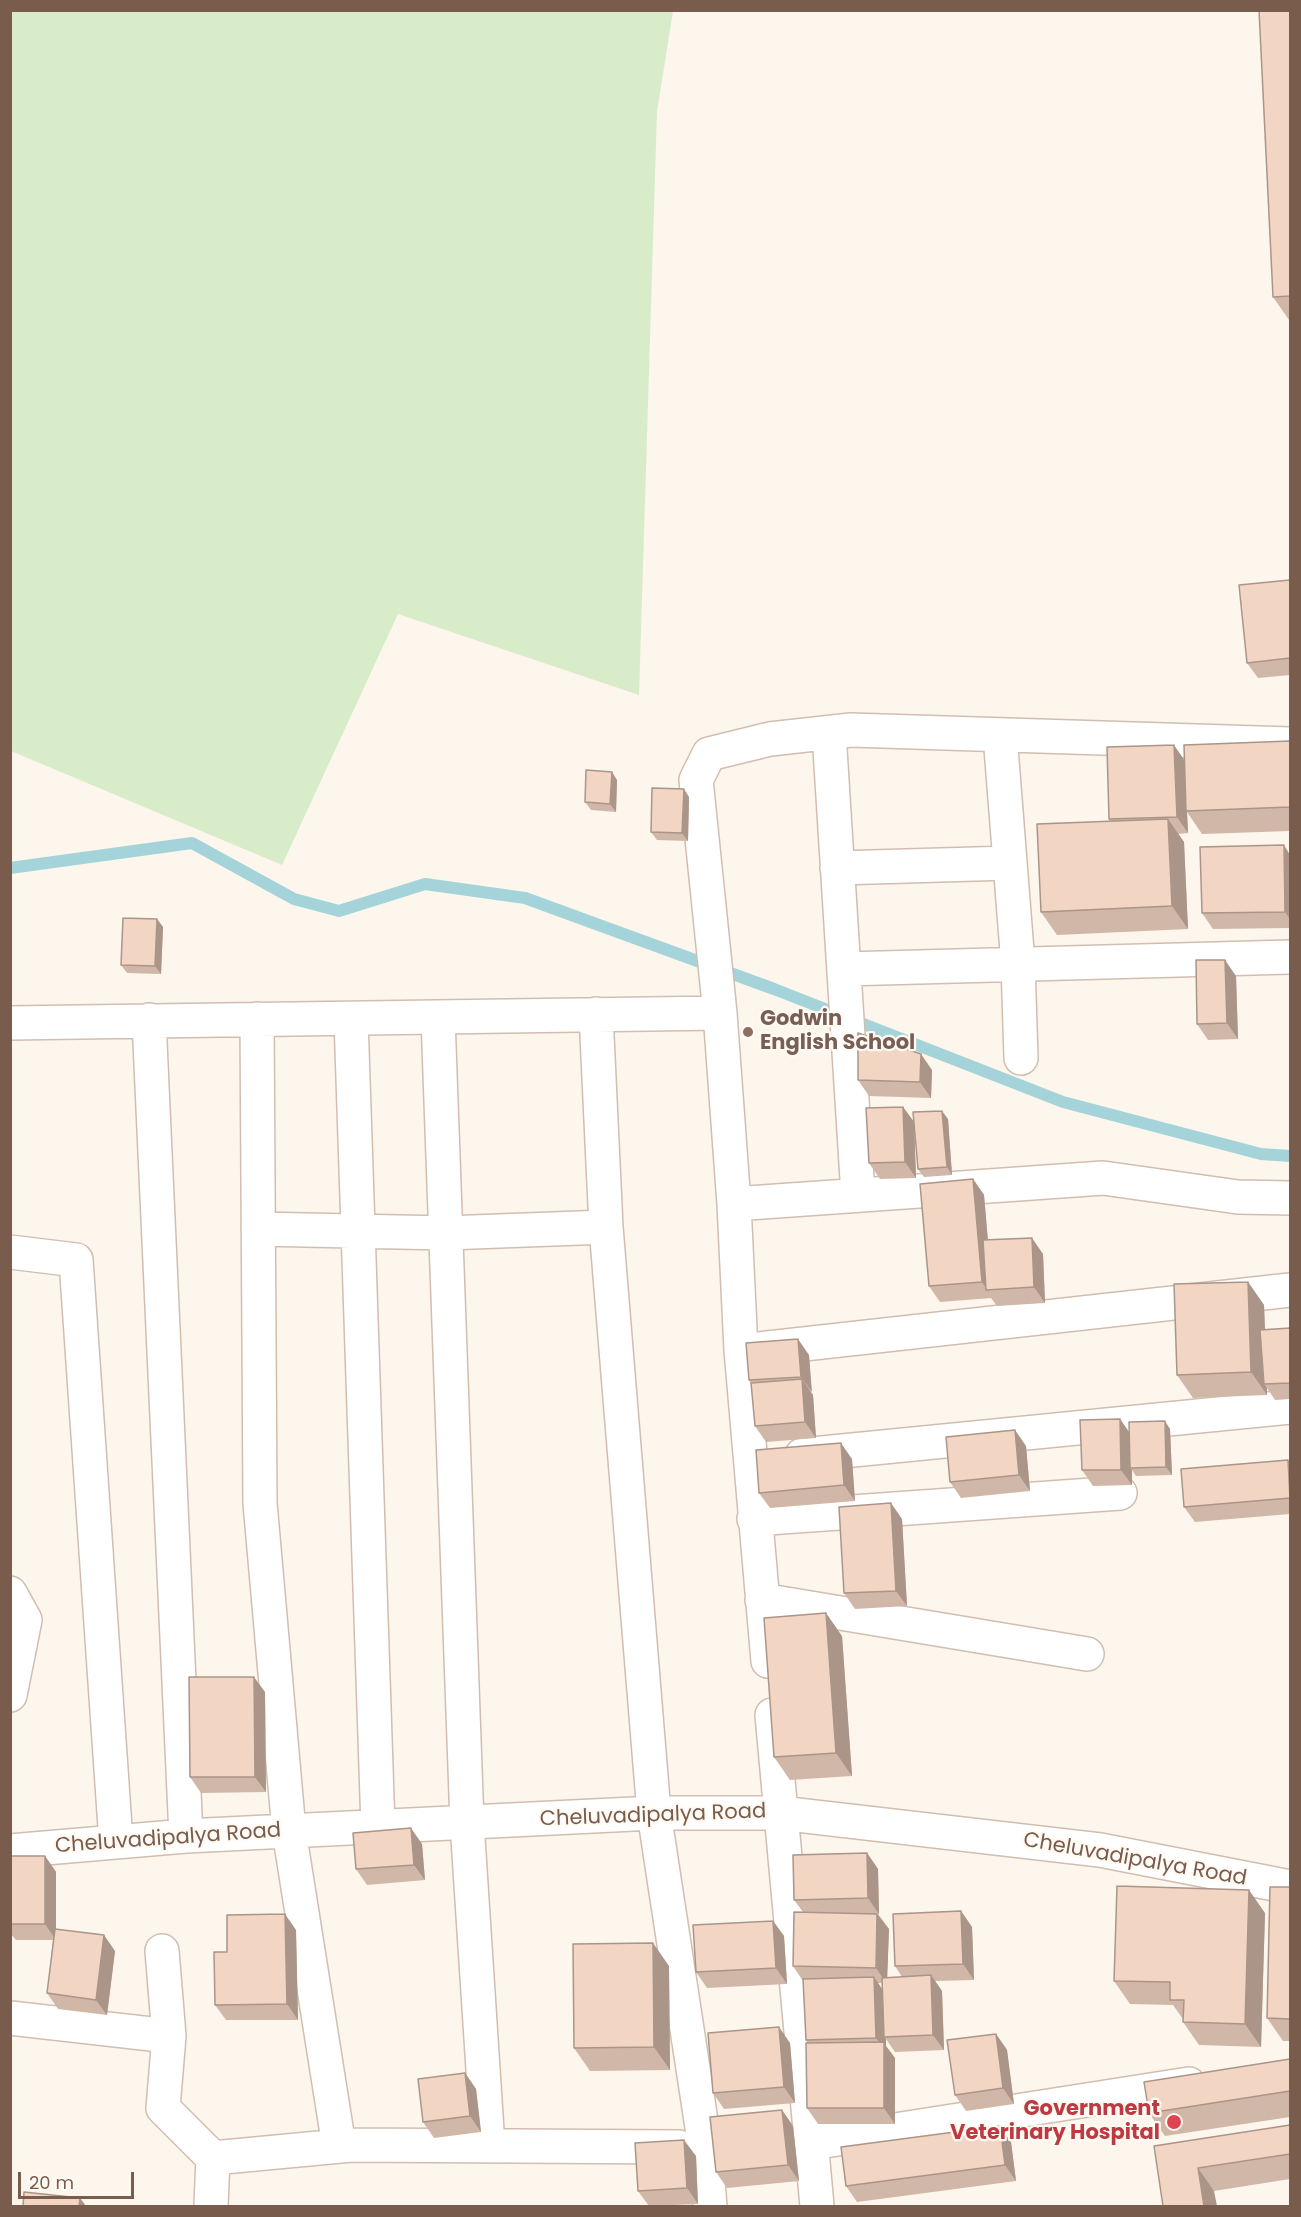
<!DOCTYPE html>
<style>
body{margin:0}
#map{position:relative;width:1301px;height:2217px;overflow:hidden;background:#fdf6ec;font-family:Poppins,sans-serif}
canvas{display:block}
.frame{position:absolute;inset:0;border:12px solid #7a5c4d;pointer-events:none}
.scale{position:absolute;left:18px;top:2172px;width:116px;height:27px;box-sizing:border-box;border:3px solid #7a5c4d;border-top:0;padding-left:8px;font-size:18px;line-height:21px;white-space:nowrap;color:#7a5c4d;-webkit-text-stroke:4px #fffaf3;paint-order:stroke}
</style>
<div id="map">
<canvas width="1301" height="2217"></canvas>
<div class="frame"></div>
<div class="scale">20 m</div>
</div>
<script>
const context = document.querySelector('canvas').getContext('2d');
context.lineJoin = 'round';
function fill(path, color) {
  context.fillStyle = color;
  context.fill(path, 'evenodd');
}
function shape(rows) {
  const path = new Path2D();
  for (const r of rows) {
    path.moveTo(r[0], r[1]);
    for (let i = 2; i < r.length; i += 2) path.lineTo(r[i], r[i + 1]);
  }
  return path;
}
function stroke(path, color, width, dash) {
  context.strokeStyle = color;
  context.lineWidth = width;
  context.lineCap = dash ? 'butt' : 'round';
  context.setLineDash(dash || []);
  context.stroke(path);
}
function write(font, color, halo, rows, align = 'center') {
  context.font = font + ' Poppins,sans-serif';
  context.lineWidth = 4.5;
  context.setLineDash([]);
  context.textBaseline = 'middle';
  context.strokeStyle = halo;
  context.fillStyle = color;
  for (const [text, x, y, turn = 0] of rows) {
    context.save();
    context.translate(x, y);
    context.rotate((+turn || 0) * Math.PI / 180);
    context.textAlign = isNaN(turn) ? turn : align;
    if (halo) context.strokeText(text, 0, 0);
    context.fillText(text, 0, 0);
    context.restore();
  }
}
fill(shape([
 [10,11,673,11,657,112,639,695,398,614,282,865,11,751]
]), '#d8ecc9');
stroke(shape([
 [10,868,192,843,294,899,339,911,425,884,525,898,774,989,1063,1102,1261,1154,1290,1156]
]), '#a5d3da', 12);
const minor = shape([
 [829,733,858,1195],
 [1000,735,1018,964,1021,1058],
 [837,868,1010,863],
 [844,969,1290,957],
 [596,1014,606,1227,654,1813,705,2147,710,2206],
 [438,1018,467,1823,488,2146],
 [257,1019,260,1503,289,1831,339,2146],
 [351,1019,378,1827],
 [149,1020,186,1836],
 [10,1023,720,1013],
 [734,1204,1103,1178,1238,1197,1290,1198],
 [258,1229,446,1233,606,1227],
 [10,1252,76,1260,116,1842],
 [759,1349,1290,1290],
 [802,1455,1290,1407],
 [754,1519,1120,1493],
 [10,1593,25,1620,10,1695],
 [762,1600,1087,1654],
 [768,1661,741,1350,734,1204,720,1013,696,780,709,754,770,739,851,730,1290,744],
 [772,1715,817,2206],
 [10,1851,186,1836,654,1813,780,1813,1100,1850,1290,1887],
 [162,1951,169,2036,163,2108,213,2158,351,2145,679,2147],
 [10,2018,169,2036],
 [812,2143,1189,2084],
 [211,2206,213,2158]
]);
stroke(minor, '#d1beb0', 36);
stroke(minor, '#fff', 33);
fill(shape([
 [1290,10,1290,320,1289,320,1273,297],
 [1290,580,1290,675,1258,678,1247,663],
 [1290,741,1290,831,1202,834,1187,812,1188,833,1178,834,1184,842,1188,929,1057,935,1041,912,1110,821,1109,819,1184,760],
 [617,780,616,812,591,810,585,802],
 [689,797,688,841,657,840,651,832],
 [1290,855,1290,928,1213,929,1202,913],
 [157,919,163,927,161,974,127,973,121,965],
 [1236,976,1238,1039,1208,1040,1197,1024],
 [932,1070,931,1098,869,1096,858,1080],
 [903,1107,914,1122,916,1178,880,1179,869,1163],
 [948,1119,952,1175,924,1177,918,1169],
 [973,1179,984,1195,988,1240,1043,1254,1045,1303,997,1306,991,1298,940,1302,929,1286],
 [1248,1282,1264,1305,1265,1330,1290,1328,1290,1399,1275,1400,1267,1388,1267,1395,1193,1398,1177,1375],
 [809,1355,811,1393,813,1395,816,1438,766,1442,755,1426,751,1384,749,1380],
 [1120,1419,1129,1432,1170,1429,1172,1475,1136,1476,1132,1470,1132,1485,1093,1486,1082,1470],
 [1026,1446,1030,1491,961,1498,950,1482],
 [852,1459,855,1501,770,1508,759,1493],
 [1290,1464,1290,1514,1195,1522,1184,1507],
 [902,1519,907,1606,855,1609,844,1593],
 [842,1636,852,1776,790,1780,774,1757],
 [265,1692,266,1792,201,1793,190,1777],
 [422,1844,425,1880,367,1885,356,1869],
 [867,1853,878,1869,879,1914,878,1914,889,1929,887,1978,902,1977,895,1966,961,1911,972,1927,974,1980,935,1981,942,1991,944,2050,895,2052,886,2039,886,2046,895,2058,895,2124,818,2124,807,2108,807,2043,806,2040,803,1981,793,1966,803,1912,794,1900],
 [878,1983,882,1983,882,1990],
 [10,1856,45,1856,56,1872,56,1929,115,1951,107,2015,58,2009,47,1993,53,1940,16,1940,10,1933],
 [1290,1887,1290,2041,1283,2041,1267,2018],
 [1265,1913,1261,2047,1199,2045,1183,2022,1183,2019,1173,2005,1130,2004,1114,1981],
 [773,1921,784,1936,787,1984,707,1988,696,1972],
 [296,1930,298,2020,226,2020,215,2005,227,1952],
 [669,1966,670,2070,590,2071,574,2048],
 [996,2034,1007,2050,1014,2104,966,2111,955,2095],
 [790,2043,795,2103,724,2109,713,2093],
 [1290,2059,1290,2117,1165,2136,1149,2113],
 [465,2073,476,2089,481,2132,434,2138,423,2122],
 [782,2110,793,2126,799,2181,727,2188,716,2172],
 [1290,2125,1290,2179,1214,2191,1154,2146],
 [1011,2142,1016,2181,857,2202,846,2186],
 [696,2156,698,2204,649,2206,638,2191]
]), '#d1b7a8');
fill(shape([
 [1174,745,1185,761,1186,811,1187,812,1188,833,1177,817],
 [612,772,617,780,616,812,610,804],
 [684,789,689,797,688,841,682,833],
 [1168,819,1184,842,1188,929,1172,906],
 [1284,845,1290,855,1290,919,1285,912],
 [157,919,163,927,161,974,155,966],
 [1225,960,1236,976,1238,1039,1227,1023],
 [921,1054,932,1070,931,1098,920,1082],
 [903,1107,914,1122,916,1178,905,1162],
 [942,1111,948,1119,952,1175,947,1167],
 [973,1179,984,1195,992,1290,987,1290,982,1282],
 [1032,1238,1043,1254,1045,1303,1034,1287],
 [1248,1282,1264,1305,1267,1384,1264,1384,1267,1388,1267,1395,1251,1372],
 [798,1339,809,1355,812,1392,801,1377],
 [802,1379,813,1395,816,1438,805,1422],
 [1120,1419,1131,1435,1130,1468,1132,1470,1132,1485,1121,1470],
 [1165,1421,1170,1429,1172,1475,1166,1467],
 [1015,1430,1026,1446,1030,1491,1019,1475],
 [841,1443,852,1459,855,1501,844,1485],
 [1288,1460,1290,1464,1290,1498],
 [891,1503,902,1519,907,1606,896,1591],
 [826,1613,842,1636,852,1776,836,1753],
 [254,1677,265,1692,266,1792,255,1777],
 [411,1828,422,1844,425,1880,414,1865],
 [867,1853,878,1869,879,1914,868,1898],
 [45,1856,56,1872,56,1940,45,1924],
 [1249,1890,1265,1913,1261,2047,1245,2024],
 [961,1911,972,1927,974,1980,963,1964],
 [285,1914,296,1930,298,2020,287,2004],
 [877,1914,889,1929,887,1984,876,1968],
 [773,1921,784,1936,787,1984,776,1968],
 [104,1935,115,1951,107,2015,96,2000],
 [653,1943,669,1966,670,2070,654,2047],
 [931,1975,942,1991,944,2050,933,2035],
 [874,1977,885,1993,884,2037,886,2039,886,2046,895,2058,895,2124,884,2108,884,2049,876,2038],
 [779,2027,790,2043,795,2103,784,2087],
 [996,2034,1007,2050,1014,2104,1003,2088],
 [465,2073,476,2089,481,2132,470,2116],
 [782,2110,793,2126,799,2181,788,2165],
 [1000,2126,1011,2142,1016,2181,1005,2165],
 [684,2140,696,2156,698,2204,687,2188],
 [1198,2168,1214,2191,1217,2206,1204,2206],
 [80,2198,86,2206,79,2206]
]), '#aa9588');
const building = shape([
 [1259,10,1290,10,1290,296,1273,297,1259,10],
 [1290,580,1290,658,1247,663,1239,585,1290,580],
 [1290,741,1290,807,1186,811,1184,745,1290,741],
 [1174,745,1177,817,1109,819,1107,747,1174,745],
 [586,770,612,772,610,804,585,802,586,770],
 [652,788,684,789,682,833,651,832,652,788],
 [1168,819,1172,906,1041,912,1037,824,1168,819],
 [1284,845,1285,912,1202,913,1200,847,1284,845],
 [123,918,157,919,155,966,121,965,123,918],
 [1196,960,1225,960,1227,1023,1197,1024,1196,960],
 [858,1033,921,1054,920,1082,858,1080,858,1033],
 [903,1107,905,1162,869,1163,866,1108,903,1107],
 [942,1111,947,1167,918,1169,913,1112,942,1111],
 [973,1179,982,1282,929,1286,920,1184,973,1179],
 [1032,1238,1034,1287,986,1290,983,1240,1032,1238],
 [1248,1282,1251,1372,1177,1375,1174,1284,1248,1282],
 [1290,1328,1290,1383,1264,1384,1260,1330,1290,1328],
 [798,1339,801,1377,749,1380,746,1343,798,1339],
 [802,1379,805,1422,755,1426,751,1383,802,1379],
 [1120,1419,1121,1470,1082,1470,1080,1420,1120,1419],
 [1165,1421,1166,1467,1130,1468,1129,1422,1165,1421],
 [1015,1430,1019,1475,950,1482,946,1437,1015,1430],
 [841,1443,844,1485,759,1493,756,1450,841,1443],
 [1288,1460,1290,1498,1184,1507,1181,1469,1288,1460],
 [891,1503,896,1591,844,1593,839,1507,891,1503],
 [826,1613,836,1753,774,1757,764,1618,826,1613],
 [189,1677,254,1677,255,1777,190,1777,189,1677],
 [411,1828,414,1865,356,1869,353,1833,411,1828],
 [867,1853,868,1898,794,1900,793,1855,867,1853],
 [10,1856,45,1856,45,1924,10,1924,10,1856],
 [1117,1886,1249,1890,1245,2024,1183,2022,1184,2000,1170,2000,1170,1982,1114,1981,1117,1886],
 [1270,1887,1290,1887,1290,2019,1267,2018,1270,1887],
 [961,1911,963,1964,895,1966,893,1914,961,1911],
 [794,1912,877,1914,876,1968,793,1966,794,1912],
 [285,1914,287,2004,215,2005,214,1952,227,1952,227,1915,285,1914],
 [773,1921,776,1968,696,1972,693,1925,773,1921],
 [55,1929,104,1935,96,2000,47,1993,55,1929],
 [653,1943,654,2047,574,2048,573,1944,653,1943],
 [931,1975,933,2035,884,2037,882,1978,931,1975],
 [874,1977,876,2038,806,2040,803,1979,874,1977],
 [779,2027,784,2087,713,2093,708,2033,779,2027],
 [996,2034,1003,2088,955,2095,947,2040,996,2034],
 [884,2042,884,2108,807,2108,806,2043,884,2042],
 [1290,2059,1290,2091,1149,2113,1144,2082,1290,2059],
 [465,2073,470,2116,423,2122,418,2079,465,2073],
 [782,2110,788,2165,716,2172,710,2117,782,2110],
 [1290,2125,1290,2154,1198,2168,1204,2206,1163,2206,1154,2146,1290,2125],
 [1000,2126,1005,2165,846,2186,841,2147,1000,2126],
 [684,2140,687,2188,638,2191,635,2143,684,2140],
 [24,2192,80,2198,79,2206,23,2206,24,2192]
]);
fill(building, '#f3d5c3');
stroke(building, '#aa9588', 1.5);
for (const [x, y, r, color] of [
 [748,1032,6,"#8d6e63"],
 [1174,2122,8,"#e0444e"]
]) {
  const dot = new Path2D();
  dot.arc(x, y, r, 0, 2 * Math.PI);
  context.fillStyle = color;
  context.fill(dot);
  stroke(dot, '#fffaf3', 2);
}
write('bold 21px', '#785e54', '#fffaf3', [
 ["Godwin",760,1020],
 ["English School",760,1044]
], 'left');
write('21px', '#7a5c4d', '#fffaf3', [
 ["Cheluvadipalya Road",653,1816,-2],
 ["Cheluvadipalya Road",168,1839,-4],
 ["Cheluvadipalya Road",1135,1860,10]
]);
write('bold 21px', '#be3a42', '#fffaf3', [
 ["Government",1160,2110],
 ["Veterinary Hospital",1160,2134]
], 'right');
</script>
